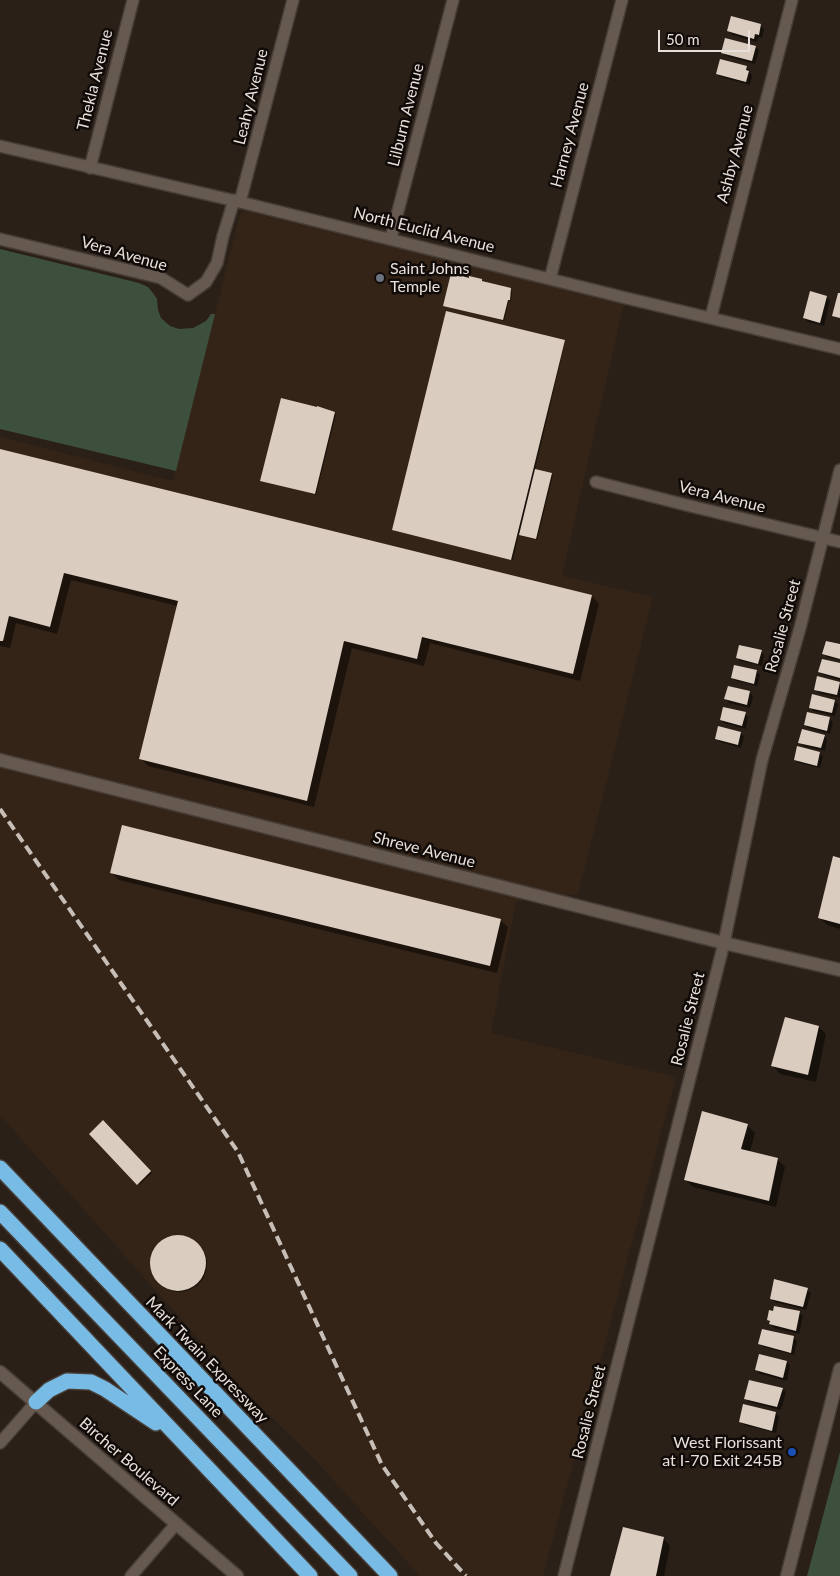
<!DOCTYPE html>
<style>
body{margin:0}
#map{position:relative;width:840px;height:1576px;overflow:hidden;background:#2b2018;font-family:Lato,sans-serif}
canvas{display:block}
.scale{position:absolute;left:658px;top:30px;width:92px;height:22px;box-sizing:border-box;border:2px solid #e8e0da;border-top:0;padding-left:6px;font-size:15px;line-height:18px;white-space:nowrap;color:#e8e0da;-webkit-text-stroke:4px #100b08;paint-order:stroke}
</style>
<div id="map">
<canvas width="840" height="1576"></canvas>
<div class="scale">50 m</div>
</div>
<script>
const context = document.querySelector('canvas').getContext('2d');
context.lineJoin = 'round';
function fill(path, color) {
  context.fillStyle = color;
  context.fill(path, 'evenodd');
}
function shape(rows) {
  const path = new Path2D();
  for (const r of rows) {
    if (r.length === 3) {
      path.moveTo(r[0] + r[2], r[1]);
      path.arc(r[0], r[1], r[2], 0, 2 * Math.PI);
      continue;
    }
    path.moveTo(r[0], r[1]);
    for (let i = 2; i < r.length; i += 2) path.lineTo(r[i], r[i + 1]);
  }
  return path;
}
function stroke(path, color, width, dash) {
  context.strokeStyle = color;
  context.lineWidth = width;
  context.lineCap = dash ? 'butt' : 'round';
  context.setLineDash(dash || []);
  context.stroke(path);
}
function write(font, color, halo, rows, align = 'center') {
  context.font = font + ' Lato,sans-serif';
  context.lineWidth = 5;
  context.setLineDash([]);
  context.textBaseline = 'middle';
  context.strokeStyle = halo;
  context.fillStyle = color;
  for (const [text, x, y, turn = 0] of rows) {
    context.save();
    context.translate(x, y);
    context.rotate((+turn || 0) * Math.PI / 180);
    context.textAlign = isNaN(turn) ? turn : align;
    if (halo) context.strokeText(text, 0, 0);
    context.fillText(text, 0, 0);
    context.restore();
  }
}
fill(shape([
 [245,211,624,303,562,576,653,597,578,894,516,901,491,1033,676,1077,543,1576,420,1576,317,1462,243,1389,0,1115,0,437,173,481,240,214]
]), '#342417');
fill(shape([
 [0,249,139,283,148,287,153,293,157,299,158,310,161,318,170,326,179,329,193,328,206,321,211,314,215,314,176,471,0,429],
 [840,1452,840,1576,807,1576]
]), '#3d503e');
fill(shape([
 [761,26,764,29,762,38,759,37,757,42,732,35,728,31],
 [755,47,759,50,755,64,726,56,723,53],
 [747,67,752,76,750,85,721,77,717,74],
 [470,279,481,280,512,291,511,301,509,300,504,321,445,305],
 [826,297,830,301,824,326,808,322,804,318],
 [564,341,565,342,535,470,553,475,537,540,521,536,519,533,513,560,395,531,394,530],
 [334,413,336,414,316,495,262,480],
 [0,450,592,596,599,604,580,681,430,643,424,666,352,648,314,807,148,766,141,759,178,606,71,580,57,634,16,623,10,648,0,646],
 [840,646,840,660,827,657,824,654],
 [761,651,764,655,762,666,740,661,737,658],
 [840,665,840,680,823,675,820,672],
 [756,671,760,675,757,686,736,681,732,678],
 [840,683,840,698,819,693,815,689],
 [728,687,750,693,753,696,750,708,729,703,726,699],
 [834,701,838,704,835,716,813,711,810,707],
 [745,714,748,717,746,729,724,723,721,720],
 [829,719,833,722,830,734,808,728,805,725],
 [740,733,744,736,741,748,720,742,716,739],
 [824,736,827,739,825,751,803,746,800,742],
 [820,753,823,757,820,768,799,763,795,760],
 [840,860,840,929,827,925,820,918],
 [112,873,500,920,508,927,497,973,119,880],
 [819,1027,826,1034,816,1082,780,1074,773,1066],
 [103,1122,152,1173,139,1185,90,1134],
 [747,1125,755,1133,750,1152,777,1159,785,1167,776,1207,693,1187,685,1179],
 [179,1264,28],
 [807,1290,811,1293,806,1310,775,1302,771,1299],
 [799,1312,803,1316,799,1334,774,1328,768,1320],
 [793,1337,797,1341,794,1355,763,1347,760,1344],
 [787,1362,790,1365,787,1381,760,1374,757,1370],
 [782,1389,786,1392,781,1410,749,1402,746,1398],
 [744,1405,776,1413,779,1417,776,1433,744,1425,740,1422],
 [663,1538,670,1546,664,1576,611,1576]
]), '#0007');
fill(shape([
 [731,16,761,24,759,35,755,34,754,39,727,31],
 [725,38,756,46,752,61,721,53],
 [720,59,747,66,746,70,749,71,746,82,716,74],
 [451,273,469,278,469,276,482,279,482,281,511,288,510,300,508,300,503,320,443,306],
 [810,291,827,296,820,323,803,318],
 [838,293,840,293,840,318,832,316],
 [446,311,565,340,511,560,392,530],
 [281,398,317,407,317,406,335,412,315,494,260,481],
 [0,449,592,595,573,674,422,637,417,659,344,641,307,801,139,759,178,601,64,573,50,627,9,616,3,641,0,641],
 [535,469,552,473,536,539,519,535],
 [826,641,840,644,840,659,822,654],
 [739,645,762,650,758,664,736,658],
 [822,659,840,663,840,678,818,672],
 [734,665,757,670,754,684,731,678],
 [817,676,840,682,837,695,814,690],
 [728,686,750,691,747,705,724,699],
 [812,694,835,700,832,713,809,708],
 [723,707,746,712,742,726,720,720],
 [807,712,830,717,827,731,804,725],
 [718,726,741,732,738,745,715,739],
 [802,729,825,735,821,748,798,743],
 [797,746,820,752,817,766,794,760],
 [122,825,501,919,490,966,110,873],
 [833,856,840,858,840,924,818,918],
 [785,1017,819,1026,808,1075,771,1066],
 [702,1111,748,1124,741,1149,778,1158,769,1201,684,1180],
 [103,1120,151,1171,137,1185,89,1134],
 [178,1263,28],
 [774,1279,808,1288,803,1307,770,1299],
 [774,1306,800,1311,796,1331,769,1324,770,1321,767,1320,769,1310,773,1311],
 [762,1329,794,1336,791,1353,758,1344],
 [759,1354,787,1361,783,1378,755,1370],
 [749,1380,783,1388,777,1407,744,1399],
 [743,1404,776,1412,772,1431,739,1422],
 [623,1527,664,1537,656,1576,610,1576]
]), '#dbccc0');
const minor = shape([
 [0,146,240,202,626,298,840,349],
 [90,168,133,0],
 [240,202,293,0],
 [391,238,453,0],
 [0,239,161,278,188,295,206,282,217,263,223,236,234,200],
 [550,279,622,0],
 [711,317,792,0],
 [596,482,686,505,840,542],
 [0,1443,36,1402],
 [131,1576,176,1524],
 [564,1576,724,943,762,760,800,628,840,470]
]);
const tertiary = shape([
 [0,760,724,943,840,970],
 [0,1372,237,1576]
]);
const secondary = shape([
 [787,1576,840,1369]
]);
const motorway = shape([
 [0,1168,390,1576],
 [0,1212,350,1576],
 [0,1249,310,1576],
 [36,1402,49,1390,67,1381,91,1382,105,1389,156,1423]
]);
stroke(minor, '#473d37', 14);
stroke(tertiary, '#473d37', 15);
stroke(secondary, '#473d37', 15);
stroke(motorway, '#473d37', 18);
stroke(minor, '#66594f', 11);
stroke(tertiary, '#66594f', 12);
stroke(secondary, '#66594f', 12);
stroke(motorway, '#78bbe5', 15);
stroke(shape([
 [0,809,238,1152,382,1465,436,1543,466,1576]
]), '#c6beb7', 4, [10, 5]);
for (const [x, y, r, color] of [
 [380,278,5,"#6b7280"],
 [792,1452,5,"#1a4fb4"]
]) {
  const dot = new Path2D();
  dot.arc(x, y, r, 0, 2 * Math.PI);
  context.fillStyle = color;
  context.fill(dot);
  stroke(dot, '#100b08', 2);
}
write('16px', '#e8e0da', '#100b08', [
 ["Thekla Avenue",95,80,-76],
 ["Leahy Avenue",251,97,-76],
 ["Lilburn Avenue",406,115,-76],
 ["Harney Avenue",570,135,-75],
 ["Ashby Avenue",735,154,-75],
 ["North Euclid Avenue",424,230,14],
 ["Vera Avenue",124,254,16],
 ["Vera Avenue",722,497,14],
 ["Rosalie Street",783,626,-75],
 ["Shreve Avenue",424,850,14],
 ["Rosalie Street",688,1019,-76],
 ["Mark Twain Expressway",207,1360,46],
 ["Express Lane",188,1382,46],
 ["Rosalie Street",589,1412,-76],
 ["Bircher Boulevard",129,1462,41]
]);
write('16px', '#e8e0da', '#100b08', [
 ["Saint Johns",390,269],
 ["Temple",390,287],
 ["West Florissant",782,1443,"right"],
 ["at I-70 Exit 245B",782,1461,"right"]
], 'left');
</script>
